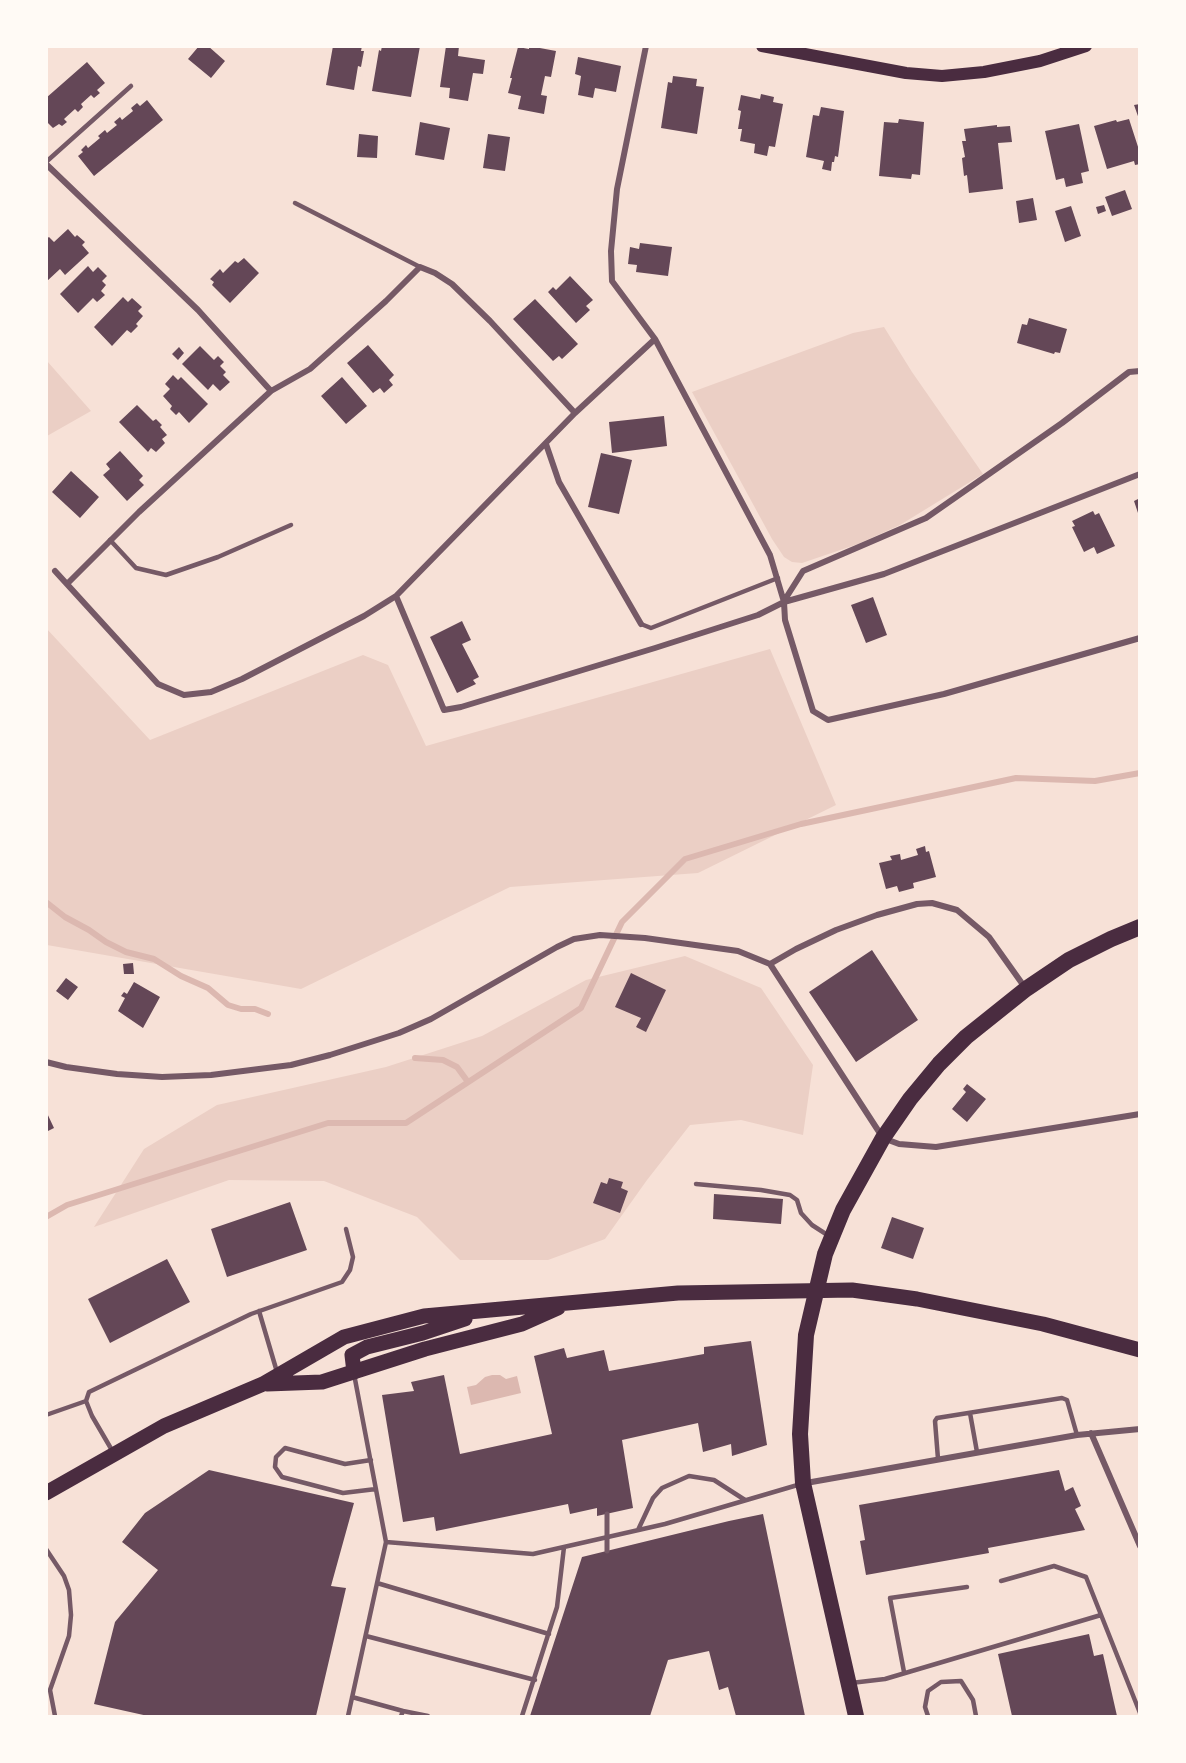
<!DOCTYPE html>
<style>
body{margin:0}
#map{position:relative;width:1186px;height:1763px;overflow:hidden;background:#f7e1d7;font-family:"Work Sans",sans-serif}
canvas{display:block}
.frame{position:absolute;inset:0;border:48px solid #fffaf5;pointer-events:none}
</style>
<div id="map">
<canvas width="1186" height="1763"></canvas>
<div class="frame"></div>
</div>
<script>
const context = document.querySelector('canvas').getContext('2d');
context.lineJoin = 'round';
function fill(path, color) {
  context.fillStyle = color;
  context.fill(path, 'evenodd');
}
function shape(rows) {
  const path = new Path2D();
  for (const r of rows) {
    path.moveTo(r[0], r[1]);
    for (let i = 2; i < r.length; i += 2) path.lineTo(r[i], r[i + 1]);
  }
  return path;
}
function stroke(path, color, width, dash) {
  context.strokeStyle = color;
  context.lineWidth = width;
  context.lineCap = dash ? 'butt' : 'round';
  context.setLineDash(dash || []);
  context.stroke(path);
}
fill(shape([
 [884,327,912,372,983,474,900,525,858,544,802,563,792,562,784,557,772,539,692,392,853,333],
 [47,361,91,411,47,436,46,436],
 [46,628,150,740,363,655,388,665,426,746,770,649,836,805,698,873,510,887,301,989,47,945],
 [685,956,761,988,813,1065,803,1135,741,1120,690,1125,647,1180,605,1239,548,1260,460,1260,417,1217,324,1181,229,1180,94,1227,144,1149,217,1105,386,1067,482,1036,586,980]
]), '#ebcfc5');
fill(shape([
 [492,1375,500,1375,506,1379,517,1376,521,1393,471,1405,467,1387,476,1385,485,1377]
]), '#dcb8b0');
stroke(shape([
 [46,902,65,917,89,930,106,942,126,952,154,959,181,976,208,988,228,1005,241,1009,255,1009,268,1014],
 [415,1058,443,1060,457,1067,468,1082],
 [46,1217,67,1205,328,1123,406,1123,581,1008,622,922,685,859,801,824,1016,778,1095,781,1140,773]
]), '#dcb8b0', 6);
fill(shape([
 [199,46,208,46,225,61,211,78,188,59],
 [333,46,362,46,361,51,364,51,361,67,358,66,354,90,326,85],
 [382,46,420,46,411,97,372,91,379,50,381,51],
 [446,46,459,46,458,56,485,60,483,74,473,73,468,101,449,98,450,88,440,87],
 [529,46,556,51,551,77,545,76,541,95,547,96,544,114,518,109,521,96,508,93,512,78,510,78,518,47,529,49],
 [578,57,621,66,616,92,595,88,593,98,578,95,581,76,575,74],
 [87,62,105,83,97,90,100,93,94,98,91,95,81,104,83,107,78,112,75,109,64,119,67,122,62,126,59,124,53,128,46,121,46,98],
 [673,76,697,79,696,86,704,87,697,134,661,128,668,82,672,83],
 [761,94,774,97,773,102,783,104,775,147,769,146,767,156,754,153,755,144,740,141,742,129,738,129,741,111,738,110,741,95,760,99],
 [147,100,163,120,94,176,78,156,83,152,81,150,86,145,88,148,100,138,98,136,105,130,107,133,117,125,114,122,120,117,122,120,133,111,131,108,137,103,140,106],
 [1140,104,1140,119,1139,119,1134,105],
 [821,107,844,111,838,157,835,156,834,162,832,162,831,171,822,169,824,161,806,157,813,115,819,116],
 [899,119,924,122,920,175,912,174,911,179,879,176,884,122,898,123],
 [1129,119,1140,153,1140,164,1135,165,1134,161,1107,169,1094,126,1116,120,1117,122],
 [420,122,450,128,444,160,415,155],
 [1079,124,1089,171,1081,173,1083,183,1066,187,1064,178,1056,180,1045,131],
 [997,125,997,127,1010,126,1012,142,998,143,1003,189,969,193,967,175,964,176,962,158,965,157,962,141,966,141,964,129],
 [359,134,378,136,377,158,357,157],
 [488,134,510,137,505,171,483,168],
 [1125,190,1132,209,1112,216,1105,197],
 [1033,198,1037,220,1019,223,1016,201],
 [1104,205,1106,211,1098,214,1096,207],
 [1071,206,1081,236,1065,242,1055,211],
 [68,229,75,237,77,235,85,242,82,245,89,253,65,275,60,269,46,282,46,239,49,237,54,242],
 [640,243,672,247,668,276,636,272,637,265,628,264,630,247,639,249],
 [244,258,259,273,230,303,212,285,214,282,210,279,220,269,223,273,235,261,238,263],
 [88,266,93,272,98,267,107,276,102,281,106,285,101,291,105,295,97,302,93,298,78,313,60,294],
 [570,276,593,300,586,306,590,310,576,323,548,292,553,287,556,290],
 [123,297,128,302,132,298,142,307,138,311,143,316,136,324,138,326,131,333,127,330,112,346,94,327],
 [535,299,578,344,562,359,559,356,553,361,513,319],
 [1029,318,1067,329,1060,353,1055,352,1054,354,1017,343,1022,324,1027,325],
 [368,345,394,375,389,380,393,385,384,393,380,388,373,393,347,363],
 [200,346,214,360,218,356,224,362,220,366,226,372,223,375,230,382,220,391,213,384,208,390,182,364],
 [179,347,184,353,178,360,172,354],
 [173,375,178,380,181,377,208,404,189,423,179,412,176,415,170,409,172,406,163,396,170,389,165,384],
 [342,377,367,406,346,424,321,396],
 [137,405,153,421,156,419,162,425,160,427,167,435,162,439,165,443,156,452,151,448,148,452,119,422],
 [664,416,667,446,612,453,609,422],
 [120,451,143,476,139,480,144,485,127,501,103,475,110,469,106,464],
 [601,453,632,460,619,514,588,507],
 [71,471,99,497,80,518,52,492],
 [1140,498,1140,516,1139,516,1134,501],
 [1093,511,1095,515,1099,513,1115,546,1097,554,1094,547,1084,552,1072,527,1075,526,1072,521],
 [873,597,887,635,866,643,851,605],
 [462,621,471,640,462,644,479,677,473,680,476,684,457,693,430,637],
 [925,846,926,852,929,851,936,877,913,883,914,888,899,892,897,886,886,889,879,863,892,860,890,856,900,854,901,860,918,855,916,849],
 [872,950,918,1020,856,1062,809,992],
 [133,963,134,974,124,974,123,964],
 [631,973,666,990,646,1032,636,1027,641,1018,615,1007],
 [66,978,78,987,68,1000,56,991],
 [134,982,160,997,143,1028,118,1011,125,998,121,996,124,992,127,994],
 [967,1084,986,1099,967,1122,952,1109,966,1092,963,1089],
 [46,1111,54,1128,46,1132],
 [609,1178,623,1182,621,1188,628,1191,620,1213,593,1203,601,1182,607,1184],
 [714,1194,783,1199,781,1224,713,1219],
 [290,1202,307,1250,227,1277,211,1229],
 [892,1217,924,1228,913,1259,881,1248],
 [167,1259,190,1302,110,1343,88,1299],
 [751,1341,767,1445,732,1456,731,1444,703,1452,698,1423,622,1440,633,1508,597,1516,597,1508,570,1514,568,1504,436,1531,434,1517,403,1522,382,1395,414,1391,411,1382,444,1375,460,1454,552,1434,534,1356,564,1348,567,1358,604,1350,609,1371,704,1354,704,1347],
 [209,1470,354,1503,331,1586,346,1588,316,1716,148,1716,94,1704,115,1622,158,1570,122,1542,145,1513],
 [1059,1470,1065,1491,1073,1487,1081,1506,1075,1509,1085,1530,988,1548,989,1553,866,1575,860,1541,865,1540,859,1505],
 [763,1514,805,1716,736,1716,728,1687,719,1690,709,1651,668,1660,650,1716,530,1716,582,1557,729,1521],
 [1089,1634,1094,1656,1103,1654,1117,1716,1012,1716,998,1654]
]), '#644757');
stroke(shape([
 [46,162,131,86],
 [295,203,420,267],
 [110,540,136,568,166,575,218,557,291,525],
 [641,624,651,628,778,578],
 [696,1184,761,1190,790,1195,797,1200,801,1213,812,1225,829,1236],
 [259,1311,277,1372],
 [354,1374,386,1542],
 [970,1413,977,1452],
 [46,1415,86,1401],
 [113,1452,92,1416,86,1401,89,1392,251,1314,342,1282,350,1270,353,1257,346,1229],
 [938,1459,935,1421,937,1418,1062,1398,1067,1400,1077,1435],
 [371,1460,345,1464,285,1448,276,1457,275,1467,282,1477,343,1493,376,1489],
 [638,1530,653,1498,662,1488,689,1476,714,1480,745,1500],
 [46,1549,64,1576,69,1590,71,1615,69,1636,50,1690,55,1716],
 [1001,1581,1054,1566,1086,1577,1140,1713],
 [377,1583,549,1634],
 [366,1636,535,1680],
 [904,1672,890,1598,967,1587],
 [851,1683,885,1679,1101,1615],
 [352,1697,403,1711,401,1716],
 [403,1711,428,1716],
 [348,1716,386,1542,533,1554,665,1524,801,1484],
 [522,1716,557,1607,564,1547],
 [928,1716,925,1707,928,1691,941,1682,961,1681,973,1700,976,1716]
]), '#755966', 4.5);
stroke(shape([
 [607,1551,607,1514]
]), '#755966', 5);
stroke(shape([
 [646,46,617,189,611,251,612,281,655,339,770,555,784,602,785,620,813,711,828,720,944,694,1140,638],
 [46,164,198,310,271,391],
 [546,444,559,482,641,624],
 [55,571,158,684,184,695,211,692,242,679,364,616,396,596,575,413,655,339],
 [68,583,139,512,271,391,310,369,386,301,420,267,435,273,452,284,490,321,575,413],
 [396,596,444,710,461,707,655,648,758,615,784,602,884,574,1140,474],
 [784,601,803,571,926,518,1062,423,1129,372,1140,371],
 [770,964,796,949,836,930,877,915,917,904,932,903,957,910,989,937,1026,989],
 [46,1062,66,1067,117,1074,162,1077,211,1075,291,1065,330,1055,399,1033,431,1019,557,947,574,939,600,935,645,938,738,951,770,964,883,1138,899,1144,936,1147,1140,1114],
 [1091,1433,1140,1546],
 [806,1483,1077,1435,1140,1429]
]), '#755966', 6);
stroke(shape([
 [762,46,906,73,942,76,984,72,1040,61,1086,46]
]), '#4a2c40', 12);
stroke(shape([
 [354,1372,352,1355,367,1347,423,1333,465,1319],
 [267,1384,322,1382,425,1349,522,1324,558,1308],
 [46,1493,164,1426,263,1384,344,1337,424,1316,678,1293,852,1290,917,1299,1043,1324,1140,1350]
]), '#4a2c40', 15);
stroke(shape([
 [856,1716,803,1483,800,1434,806,1335,825,1254,843,1210,883,1138,910,1099,939,1064,966,1037,1026,989,1069,960,1111,939,1140,927]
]), '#4a2c40', 16);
</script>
